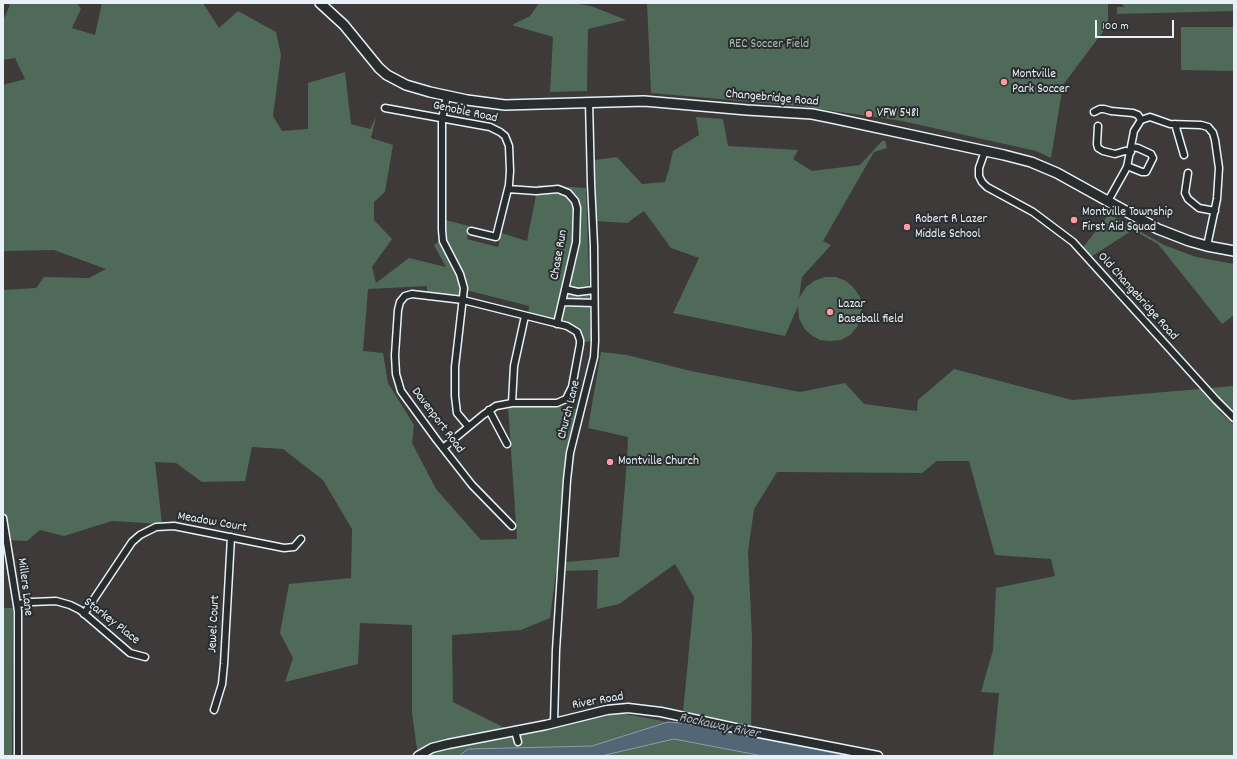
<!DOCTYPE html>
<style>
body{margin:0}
#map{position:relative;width:1237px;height:759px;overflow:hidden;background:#3d3a39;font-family:Dekko,sans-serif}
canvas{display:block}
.frame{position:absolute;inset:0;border:4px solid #e8f1f8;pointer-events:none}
.scale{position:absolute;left:1095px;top:20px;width:79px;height:18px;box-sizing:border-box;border:2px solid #e8f1f8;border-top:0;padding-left:5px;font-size:12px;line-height:14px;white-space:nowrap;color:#e8f1f8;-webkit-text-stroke:3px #2a2d2e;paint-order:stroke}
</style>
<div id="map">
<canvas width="1237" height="759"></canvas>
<div class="frame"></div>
<div class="scale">100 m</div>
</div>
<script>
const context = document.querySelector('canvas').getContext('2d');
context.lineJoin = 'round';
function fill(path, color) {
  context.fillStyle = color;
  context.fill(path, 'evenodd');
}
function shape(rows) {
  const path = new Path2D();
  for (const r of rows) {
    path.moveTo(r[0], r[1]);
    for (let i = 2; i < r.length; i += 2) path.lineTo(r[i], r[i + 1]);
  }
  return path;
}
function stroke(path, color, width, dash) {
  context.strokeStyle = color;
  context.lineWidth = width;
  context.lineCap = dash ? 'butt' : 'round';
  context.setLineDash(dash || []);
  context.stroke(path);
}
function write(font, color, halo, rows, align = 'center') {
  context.font = font + ' Dekko,sans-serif';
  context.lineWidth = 4;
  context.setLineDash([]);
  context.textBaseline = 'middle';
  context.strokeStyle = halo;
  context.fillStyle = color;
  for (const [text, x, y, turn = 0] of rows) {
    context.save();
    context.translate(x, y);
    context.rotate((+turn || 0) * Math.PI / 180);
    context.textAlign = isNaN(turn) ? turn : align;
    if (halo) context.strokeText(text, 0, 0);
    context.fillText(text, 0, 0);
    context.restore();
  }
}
fill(shape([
 [5,3,77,3,81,9,72,28,95,35,102,3,203,3,219,28,238,11,276,32,281,55,273,116,282,131,308,129,308,83,345,72,351,124,370,129,376,117,371,138,393,145,385,192,374,202,374,220,392,239,372,267,376,283,409,258,446,267,434,245,443,239,441,219,469,226,467,239,498,247,501,233,527,241,538,185,586,188,591,341,584,342,580,328,528,315,529,306,462,289,460,300,427,294,427,286,368,289,363,351,383,353,388,383,414,425,412,443,436,489,481,540,517,539,508,406,566,407,576,409,564,469,557,563,619,557,627,461,628,437,588,428,601,352,627,355,691,371,800,392,845,383,864,404,917,411,918,400,954,369,1072,400,1234,386,1234,413,1218,410,1234,425,1234,756,993,756,999,693,981,692,993,650,996,588,1055,576,1051,559,995,555,969,461,937,461,922,473,777,472,754,509,748,552,752,637,751,736,682,723,694,597,675,564,619,604,597,609,598,570,556,571,550,618,521,630,452,635,453,702,517,734,620,713,668,722,592,746,468,749,459,756,418,756,412,713,412,625,360,623,358,664,285,682,293,658,280,633,289,584,351,578,352,529,323,480,283,449,252,447,245,481,202,482,176,463,155,462,162,524,112,521,64,536,40,530,27,541,7,540,3,520,3,290,36,288,44,277,89,278,106,269,54,250,3,251,3,85,25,79,15,58,3,60,3,21,10,5],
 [539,3,572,3,591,6,626,20,588,29,587,91,550,92,553,37,512,25,530,16],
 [647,3,1108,3,1108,25,1063,85,1051,158,1036,151,902,121,799,106,651,93],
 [1120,3,1234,3,1234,11,1117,14,1117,7,1125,7],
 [1181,27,1234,27,1234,71,1181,70],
 [696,117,723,119,728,146,798,150,793,159,812,171,860,165,882,141,885,141,887,148,874,152,823,241,831,245,802,277,799,298,806,287,814,281,825,277,836,277,846,281,854,288,860,297,862,307,861,317,857,327,850,335,841,340,830,341,820,340,811,335,804,328,799,318,798,306,785,336,673,313,699,258,671,248,644,211,627,223,596,221,595,160,617,157,642,184,665,182,669,169,673,151,699,135],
 [1109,214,1164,245,1196,257,1234,264,1234,315,1222,324,1158,244,1133,230,1089,258,1081,250],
 [3,608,13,608,12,756,3,756],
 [674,739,763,756,601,756]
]), '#506a59');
const water = shape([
 [668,722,682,723,849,756,763,756,674,739,601,756,459,756,468,749,592,746,668,722]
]);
fill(water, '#526776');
stroke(water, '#8e9eaa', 1);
const minor = shape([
 [447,96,442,119,442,230,443,241,460,274,464,288,455,367,455,396,457,413,468,426],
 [385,108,490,127,500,132,505,136,509,146,510,171,509,185,496,237,471,231],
 [1094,112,1100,109,1104,109,1111,111,1133,113,1138,115,1141,120],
 [1175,124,1184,155],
 [1098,126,1097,144,1098,148,1103,151,1115,154,1125,151,1131,152],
 [985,151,979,168,979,176,982,182,987,187,1033,212,1073,242,1216,400,1234,418],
 [1127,166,1142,172,1146,172,1153,158,1151,154,1138,148,1131,147],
 [1188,173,1185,193,1188,199,1199,208,1215,211],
 [508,189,536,191,558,189,568,193,575,201,577,208,576,242,557,324],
 [1108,201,1127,167,1134,131,1141,120,1150,117,1170,124,1201,125,1208,127,1213,133,1215,140,1219,168,1217,199,1207,246],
 [565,289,578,292,594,290],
 [562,302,594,303],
 [512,403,514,366,525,316],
 [489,410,507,444],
 [443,448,483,415,496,406,512,403,557,403,566,399,572,387,580,344,580,340,577,332,567,326,463,300,412,294,405,296,400,302,398,310,395,355,396,374,401,391,436,439,472,485,512,526],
 [3,518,18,611,18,756],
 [18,604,32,602,56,601,70,605,80,610,130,653,145,657],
 [84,614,132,542,140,535,156,527,174,526,284,548,294,547,301,539],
 [214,710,222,684,224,664,231,537],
 [554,723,556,650,567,480,570,453,594,357,595,341,594,246,591,183,589,102],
 [515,731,518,742]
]);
const tertiary = shape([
 [418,756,432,748,448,744,546,725,607,710,628,708,661,712,749,731,878,756]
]);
const secondary = shape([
 [320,3,344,25,379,68,387,75,406,85,430,92,467,100,505,105,644,101,747,110,812,114,832,118,1004,155,1031,162,1057,173,1158,229,1189,241,1207,246,1234,251]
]);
stroke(minor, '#e8f1f8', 9);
stroke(tertiary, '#e8f1f8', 11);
stroke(secondary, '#e8f1f8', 12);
stroke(minor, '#2a2d2e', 6);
stroke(tertiary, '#2a2d2e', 8);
stroke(secondary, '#2a2d2e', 9);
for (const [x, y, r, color] of [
 [1004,82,4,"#ff9aa2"],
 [869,114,4,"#ff9aa2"],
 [1074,220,4,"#ff9aa2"],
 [907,227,4,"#ff9aa2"],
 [830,312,4,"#ff9aa2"],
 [610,462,4,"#ff9aa2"]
]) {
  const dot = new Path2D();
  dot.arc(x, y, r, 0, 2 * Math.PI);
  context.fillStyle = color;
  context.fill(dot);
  stroke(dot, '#2a2d2e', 1.5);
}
write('13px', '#abbbb8', '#2a2d2e', [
 ["REC Soccer Field",769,45]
]);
write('13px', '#e8f1f8', '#2a2d2e', [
 ["Montville",1012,75],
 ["Park Soccer",1012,90],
 ["VFW 5481",877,114],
 ["Montville Township",1082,213],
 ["First Aid Squad",1082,228],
 ["Robert R Lazer",915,220],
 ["Middle School",915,235],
 ["Lazar",838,305],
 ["Baseball field",838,320],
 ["Montville Church",618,462]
], 'left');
write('13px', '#e8f1f8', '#2a2d2e', [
 ["Changebridge Road",772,99,5],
 ["Genoble Road",465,113,12],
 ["Chase Run",560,255,-80],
 ["Old Changebridge Road",1137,297,48],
 ["Church Lane",570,410,-76],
 ["Davenport Road",437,421,53],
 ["Meadow Court",212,523,10],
 ["Millers Lane",24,587,83],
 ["Starkey Place",111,622,38],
 ["Jewel Court",215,624,-87],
 ["River Road",598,702,-10]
]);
write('italic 14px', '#acbac4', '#2a2d2e', [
 ["Rockaway River",719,727,12]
]);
</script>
